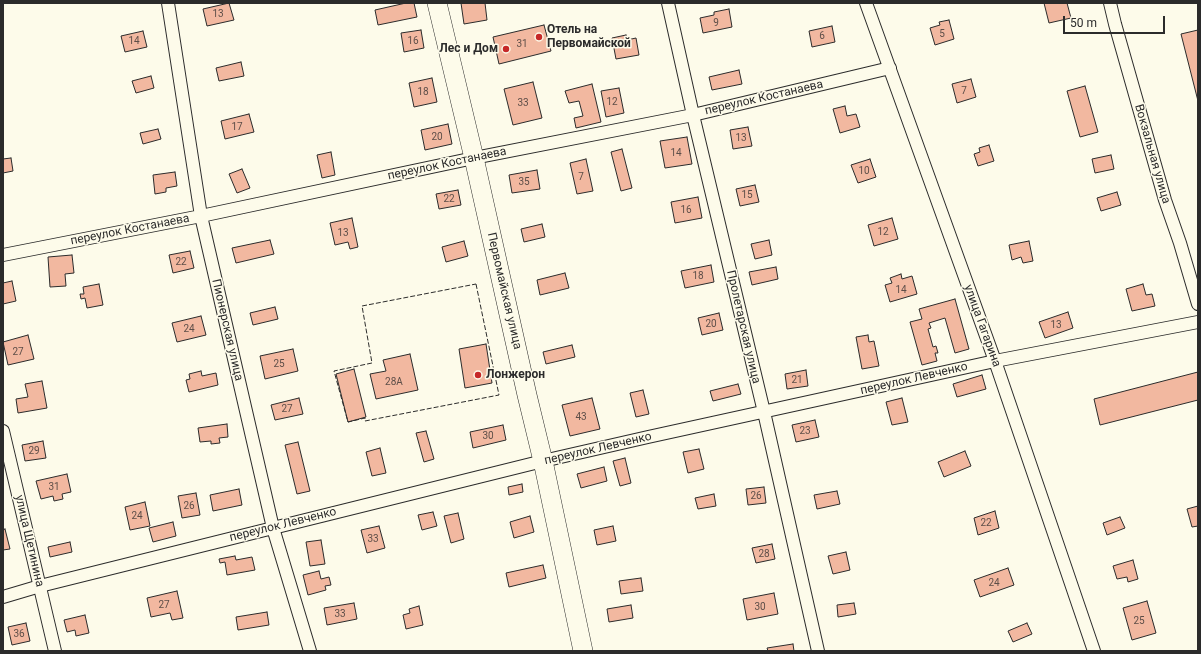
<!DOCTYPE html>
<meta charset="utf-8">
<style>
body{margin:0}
#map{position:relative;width:1201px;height:654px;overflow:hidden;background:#fdfbea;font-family:Roboto,sans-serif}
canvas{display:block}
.frame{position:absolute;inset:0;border:4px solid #2b2b2b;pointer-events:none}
.scale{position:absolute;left:1063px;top:16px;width:102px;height:18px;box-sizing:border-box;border:2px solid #2b2b2b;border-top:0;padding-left:5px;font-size:12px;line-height:14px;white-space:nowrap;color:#2b2b2b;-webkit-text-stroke:3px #fdfbea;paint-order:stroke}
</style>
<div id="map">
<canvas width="1201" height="654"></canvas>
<div class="frame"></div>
<div class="scale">50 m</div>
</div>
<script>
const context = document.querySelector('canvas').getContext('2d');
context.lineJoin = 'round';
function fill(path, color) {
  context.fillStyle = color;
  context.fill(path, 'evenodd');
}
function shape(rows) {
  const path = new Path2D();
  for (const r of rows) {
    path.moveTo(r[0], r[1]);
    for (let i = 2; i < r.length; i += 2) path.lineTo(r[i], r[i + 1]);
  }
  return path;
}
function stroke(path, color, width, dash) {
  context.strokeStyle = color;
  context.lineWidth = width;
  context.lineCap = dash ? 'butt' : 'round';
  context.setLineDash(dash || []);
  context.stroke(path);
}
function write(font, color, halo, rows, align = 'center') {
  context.font = font + ' Roboto,sans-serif';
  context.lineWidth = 3;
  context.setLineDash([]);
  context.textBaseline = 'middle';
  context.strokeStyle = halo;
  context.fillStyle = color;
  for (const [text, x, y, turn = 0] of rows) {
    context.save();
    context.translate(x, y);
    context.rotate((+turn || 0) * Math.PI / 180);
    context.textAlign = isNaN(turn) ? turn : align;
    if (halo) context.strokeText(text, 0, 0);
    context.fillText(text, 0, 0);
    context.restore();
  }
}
const building = shape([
 [229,3,234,20,207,26,203,9,229,3],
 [406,3,414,3,417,17,378,25,375,10,406,3],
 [461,3,485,3,487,20,464,24,461,3],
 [1044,3,1067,3,1071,18,1049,23,1044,3],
 [729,9,732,27,703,33,700,18,714,15,714,12,729,9],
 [949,20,954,39,935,45,930,28,940,25,939,22,949,20],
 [544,25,551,51,499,64,493,37,544,25],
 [832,26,835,42,812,47,809,31,832,26],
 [421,30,424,48,404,52,401,33,421,30],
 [1198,30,1198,101,1181,34,1198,30],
 [143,31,147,47,125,52,121,36,143,31],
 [626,35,627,40,636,38,639,55,616,59,612,38,626,35],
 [241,62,244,76,219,81,216,68,241,62],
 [739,70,742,84,712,90,709,77,739,70],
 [151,76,154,88,136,93,132,81,151,76],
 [432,78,437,102,414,107,409,83,432,78],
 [971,79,976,97,957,103,952,84,971,79],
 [533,82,542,118,513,125,504,89,533,82],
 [592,84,601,122,576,128,574,118,583,116,579,101,569,103,565,91,592,84],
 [1085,86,1098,132,1080,137,1067,91,1085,86],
 [619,88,624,113,606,117,601,91,619,88],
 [845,106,847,116,856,114,860,127,840,133,833,109,845,106],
 [249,114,254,132,225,139,221,121,249,114],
 [448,124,452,144,425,150,421,130,448,124],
 [748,127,752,146,733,149,730,130,748,127],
 [158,129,161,139,143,144,140,133,158,129],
 [687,137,692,164,665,168,660,141,687,137],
 [989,145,994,161,978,166,974,154,980,152,979,148,989,145],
 [622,149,632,188,621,191,611,152,622,149],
 [331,152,335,175,322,178,317,155,331,152],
 [1111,155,1114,169,1095,173,1092,159,1111,155],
 [11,158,13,171,3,173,3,159,11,158],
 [586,159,593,191,577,194,570,163,586,159],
 [870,159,876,177,858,183,851,165,870,159],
 [242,169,250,188,237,193,229,174,242,169],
 [537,170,540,189,512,193,509,175,537,170],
 [175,172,177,186,166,188,166,192,155,194,153,175,175,172],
 [755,185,759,202,740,206,736,189,755,185],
 [458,190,461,205,439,209,436,194,458,190],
 [1117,192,1121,205,1101,211,1097,198,1117,192],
 [698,197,702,218,675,223,671,202,698,197],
 [352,218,358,247,350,249,348,242,335,245,330,223,352,218],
 [892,218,898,239,874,246,868,225,892,218],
 [542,224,545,237,524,242,521,229,542,224],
 [270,240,274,254,236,263,232,248,270,240],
 [769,240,772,255,755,259,751,244,769,240],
 [464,241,468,256,446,262,442,247,464,241],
 [1029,241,1033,261,1023,263,1021,257,1012,260,1009,245,1029,241],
 [190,251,194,268,173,273,169,255,190,251],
 [72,255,74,273,65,274,66,286,50,287,48,257,72,255],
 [711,265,714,282,685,288,681,271,711,265],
 [776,267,778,279,752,285,749,272,776,267],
 [565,273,569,288,540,295,537,280,565,273],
 [901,274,902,279,912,276,917,294,890,302,885,285,892,283,890,278,901,274],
 [12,281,16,301,3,304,3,283,12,281],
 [99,284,103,305,87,308,85,298,81,299,80,294,84,294,83,287,99,284],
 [1143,284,1146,295,1152,294,1155,306,1132,311,1126,289,1143,284],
 [955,299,969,349,955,353,945,318,929,323,931,328,928,329,933,347,936,346,938,353,935,353,937,361,922,365,910,322,922,319,919,309,955,299],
 [275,307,278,319,253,325,250,313,275,307],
 [1068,312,1073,328,1045,338,1039,322,1068,312],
 [719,313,723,330,702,335,698,318,719,313],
 [201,316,206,335,177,342,172,323,201,316],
 [28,335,34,359,8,365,3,342,28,335],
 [868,335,869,342,874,341,879,366,862,369,856,337,868,335],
 [486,344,492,383,465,388,459,349,486,344],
 [572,345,575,357,546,364,543,352,572,345],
 [293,349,298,371,265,379,260,356,293,349],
 [410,354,418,390,376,399,370,374,386,371,383,360,410,354],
 [354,369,366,417,348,422,336,374,354,369],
 [806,370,808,386,787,389,785,374,806,370],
 [201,371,202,376,216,373,218,385,189,392,186,380,190,379,189,374,201,371],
 [1198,372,1198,400,1100,425,1094,399,1198,372],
 [982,375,986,389,957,397,953,384,982,375],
 [42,381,47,408,18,413,16,399,28,397,25,384,42,381],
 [738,384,741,394,713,401,710,391,738,384],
 [643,390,649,414,636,417,630,393,643,390],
 [299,398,303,414,275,420,271,405,299,398],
 [592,398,600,429,570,436,562,405,592,398],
 [902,398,908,422,892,425,886,402,902,398],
 [815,420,819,437,796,442,792,425,815,420],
 [227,424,228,437,219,438,220,443,211,444,211,441,200,442,198,428,227,424],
 [503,425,506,440,473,448,470,432,503,425],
 [426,431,434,459,424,462,416,433,426,431],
 [43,441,46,458,25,461,22,445,43,441],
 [298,442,310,491,297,494,285,445,298,442],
 [380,448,386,473,372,476,366,452,380,448],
 [699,449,704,469,688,473,683,452,699,449],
 [965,451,971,466,944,477,938,462,965,451],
 [625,458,631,483,620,486,613,461,625,458],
 [604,467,607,481,581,488,577,474,604,467],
 [67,474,71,492,62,494,63,499,54,501,53,496,41,499,36,481,67,474],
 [522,484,523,492,509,495,508,487,522,484],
 [764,487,766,503,748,505,746,489,764,487],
 [239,489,242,505,213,511,210,495,239,489],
 [837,491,840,504,817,509,814,495,837,491],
 [196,493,200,515,182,518,178,496,196,493],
 [714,494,716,506,698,509,695,498,714,494],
 [145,502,150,526,130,530,125,507,145,502],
 [1198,506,1198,526,1192,527,1187,509,1198,506],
 [995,511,999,528,978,535,974,518,995,511],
 [433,512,437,526,422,530,418,515,433,512],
 [458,513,464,539,451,543,444,516,458,513],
 [530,516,534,532,514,538,510,522,530,516],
 [1120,517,1125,528,1107,535,1103,523,1120,517],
 [173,522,176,536,153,542,149,528,173,522],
 [379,526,385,548,367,553,361,530,379,526],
 [613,526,616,541,597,545,594,530,613,526],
 [5,529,10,549,3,550,3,530,5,529],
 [321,540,325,564,310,566,306,542,321,540],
 [70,542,72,552,50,557,48,547,70,542],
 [772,544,775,559,756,563,752,548,772,544],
 [846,552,850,570,833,574,828,556,846,552],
 [235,556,236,560,252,557,255,570,227,575,225,562,220,563,219,559,235,556],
 [1133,560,1138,579,1128,582,1127,577,1117,579,1113,566,1133,560],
 [543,565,546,578,509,587,506,573,543,565],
 [1008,568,1014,585,980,597,974,580,1008,568],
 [319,571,321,579,329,577,331,585,325,586,326,590,308,595,303,575,319,571],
 [641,578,643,591,621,594,619,581,641,578],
 [177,591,183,618,172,620,170,613,151,617,147,598,177,591],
 [774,593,778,614,747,620,743,599,774,593],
 [1147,601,1156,633,1132,640,1123,608,1147,601],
 [354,603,357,619,327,625,324,608,354,603],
 [854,603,856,614,838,617,837,605,854,603],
 [631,605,633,618,609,622,607,609,631,605],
 [419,606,423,625,406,629,403,615,410,613,409,609,419,606],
 [267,612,269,625,238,630,236,617,267,612],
 [85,615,89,633,76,636,75,630,67,632,64,620,85,615],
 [26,623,30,641,12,645,8,627,26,623],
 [1027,623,1032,634,1013,642,1008,631,1027,623],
 [793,644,794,651,768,651,767,648,793,644]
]);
fill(building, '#f2b8a0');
stroke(building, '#2b2b2b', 1);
const minor = shape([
 [168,3,201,216,273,528,310,651],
 [668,3,693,115,764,412,818,651],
 [866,3,995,361,1094,651],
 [1110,3,1115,24,1165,200,1180,243,1198,304],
 [3,255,201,216,474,158,693,115,890,68],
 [3,431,55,651],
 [3,597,40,586,273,528,543,461,648,437,995,361,1198,322]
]);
const primary = shape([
 [437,3,474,158,527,395,543,461,583,651]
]);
stroke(minor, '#2b2b2b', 14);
stroke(primary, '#2b2b2b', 20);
stroke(minor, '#fdfbea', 12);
stroke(primary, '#fdfbea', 19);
stroke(shape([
 [476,284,499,395,365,421,365,418,348,422,334,371,372,363,362,306,476,284]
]), '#2b2b2b', 1, [5, 2]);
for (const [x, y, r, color] of [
 [539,37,4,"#c62828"],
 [506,49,4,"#c62828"],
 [478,375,4,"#c62828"]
]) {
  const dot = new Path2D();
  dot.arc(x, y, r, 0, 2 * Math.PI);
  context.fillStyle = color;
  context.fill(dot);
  stroke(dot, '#fdfbea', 1.5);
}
write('10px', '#5d4e48', null, [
 ["13",218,14],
 ["9",716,23],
 ["5",942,34],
 ["6",822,36],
 ["14",134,41],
 ["16",413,41],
 ["31",522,44],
 ["7",964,91],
 ["18",423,92],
 ["12",612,102],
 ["33",523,103],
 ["17",237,127],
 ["20",437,137],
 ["13",741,138],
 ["14",676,153],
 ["10",864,171],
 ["7",581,177],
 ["35",524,182],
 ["15",747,195],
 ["22",449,199],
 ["16",686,210],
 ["12",883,232],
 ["13",343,233],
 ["22",181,262],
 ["18",698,276],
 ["14",901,290],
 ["20",711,324],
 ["13",1056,325],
 ["24",189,329],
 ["27",18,352],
 ["25",279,364],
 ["21",797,380],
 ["28А",394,382],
 ["27",287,409],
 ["43",581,417],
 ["23",805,431],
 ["30",488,436],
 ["29",34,451],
 ["31",54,487],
 ["26",756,496],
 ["26",189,506],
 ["24",137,516],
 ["22",986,523],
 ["33",373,539],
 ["28",764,554],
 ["24",994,583],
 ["27",164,605],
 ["30",760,607],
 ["33",340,614],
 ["25",1139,621],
 ["36",19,634]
]);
write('bold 12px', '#2b2b2b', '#fdfbea', [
 ["Отель на",547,30],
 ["Первомайской",547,44],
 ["Лес и Дом",498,49,"right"],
 ["Лонжерон",486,375]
], 'left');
write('12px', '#2b2b2b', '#fdfbea', [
 ["переулок Костанаева",764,98,-13],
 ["Вокзальная улица",1152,154,74],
 ["переулок Костанаева",447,164,-12],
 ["переулок Костанаева",130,230,-11],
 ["Первомайская улица",504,291,77],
 ["улица Гагарина",982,326,70],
 ["Пролетарская улица",743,327,77],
 ["Пионерская улица",227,330,77],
 ["переулок Левченко",914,379,-13],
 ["переулок Левченко",598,449,-13],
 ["переулок Левченко",283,525,-14],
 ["улица Щетинина",29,541,77]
]);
</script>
